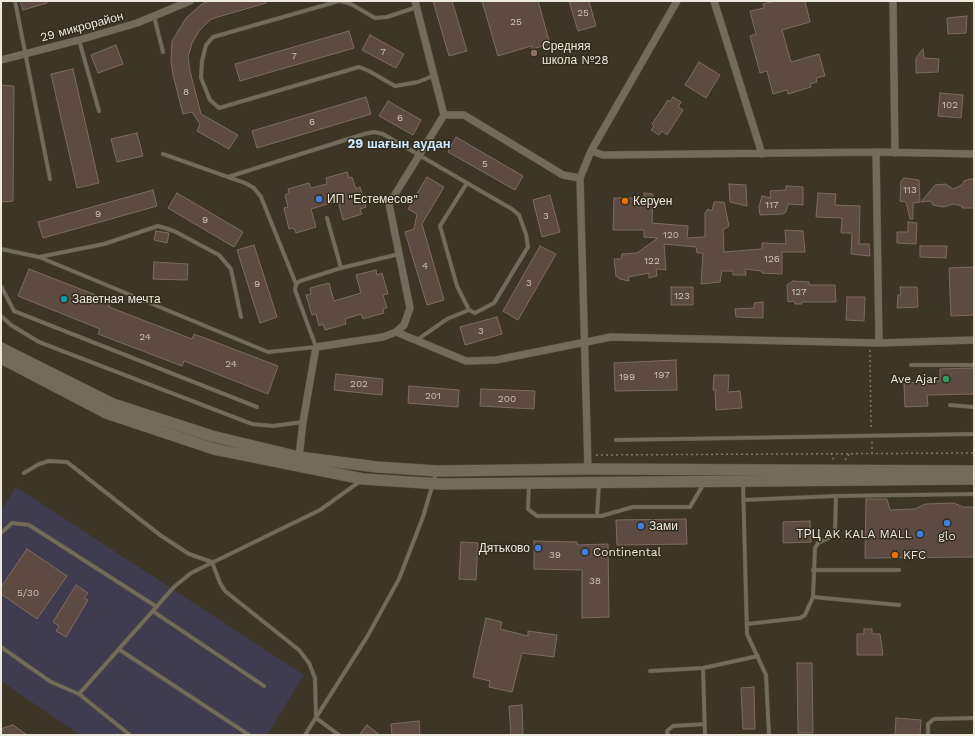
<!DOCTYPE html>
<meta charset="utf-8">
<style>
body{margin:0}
#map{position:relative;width:975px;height:736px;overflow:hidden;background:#3d3626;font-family:"Work Sans",sans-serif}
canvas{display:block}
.frame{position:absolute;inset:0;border:2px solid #ede9df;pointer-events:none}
</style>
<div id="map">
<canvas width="975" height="736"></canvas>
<div class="frame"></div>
</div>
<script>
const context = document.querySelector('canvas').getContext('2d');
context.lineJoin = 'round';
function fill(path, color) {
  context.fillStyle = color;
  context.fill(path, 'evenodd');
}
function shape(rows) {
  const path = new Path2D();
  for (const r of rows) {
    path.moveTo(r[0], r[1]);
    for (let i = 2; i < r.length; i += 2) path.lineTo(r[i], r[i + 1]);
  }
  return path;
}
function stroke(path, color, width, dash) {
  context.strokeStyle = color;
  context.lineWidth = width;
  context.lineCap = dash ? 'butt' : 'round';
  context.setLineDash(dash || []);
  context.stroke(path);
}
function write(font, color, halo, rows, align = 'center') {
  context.font = font + ' "Work Sans",sans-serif';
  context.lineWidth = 3;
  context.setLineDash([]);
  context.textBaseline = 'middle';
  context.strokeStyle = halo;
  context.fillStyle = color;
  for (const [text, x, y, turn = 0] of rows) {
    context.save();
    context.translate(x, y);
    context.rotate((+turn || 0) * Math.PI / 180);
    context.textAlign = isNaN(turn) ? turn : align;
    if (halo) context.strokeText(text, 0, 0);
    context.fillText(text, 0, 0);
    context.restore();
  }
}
fill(shape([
 [16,487,304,675,267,735,80,735,1,681,1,510]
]), '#3e3c4e');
const building = shape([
 [20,1,47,1,47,3,23,10,20,1],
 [209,1,266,1,266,3,211,19,199,31,192,43,188,57,190,71,201,114,238,135,229,149,197,131,200,124,192,112,183,114,173,75,171,61,172,41,186,18,202,4,209,1],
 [433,1,452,1,467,51,449,56,433,1],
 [482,1,538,1,550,44,532,49,531,46,498,56,482,1],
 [569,1,589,1,596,26,578,31,569,1],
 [775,1,805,1,810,22,782,30,791,62,819,54,825,76,816,78,817,82,810,84,811,87,788,94,787,90,773,94,767,71,760,73,750,36,756,34,750,11,764,8,763,4,775,1],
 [967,16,966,33,948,34,947,18,967,16],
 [349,31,354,48,240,81,235,64,349,31],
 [370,35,404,54,396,68,362,50,370,35],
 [116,45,123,64,98,73,91,55,116,45],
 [923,49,924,58,939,59,938,72,916,73,916,58,923,49],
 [699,62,720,75,706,98,685,85,699,62],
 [73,69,99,183,77,188,51,74,73,69],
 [1,85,14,86,13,201,1,202,1,85],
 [940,93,963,95,961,118,938,116,940,93],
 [366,97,371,114,257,148,252,131,366,97],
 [673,97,681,102,678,107,683,110,667,135,662,131,659,135,651,130,654,126,652,124,668,100,670,102,673,97],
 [388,101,421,120,413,135,379,116,388,101],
 [137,133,143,156,117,162,111,139,137,133],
 [456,137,523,176,515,190,448,152,456,137],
 [347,172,349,178,352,177,356,189,360,187,366,207,360,209,362,214,343,220,338,201,311,209,316,227,296,233,294,228,289,229,284,208,288,207,285,195,289,193,288,189,309,183,311,188,327,184,326,178,347,172],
 [427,177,444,187,422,224,444,300,427,305,405,232,414,229,417,214,408,209,427,177],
 [904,178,919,180,920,202,913,203,913,219,910,219,906,202,900,201,901,181,904,178],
 [970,179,974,179,974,208,962,208,962,206,954,204,943,207,933,205,931,201,921,202,935,185,946,184,953,189,962,185,964,181,970,179],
 [729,184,746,185,747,206,730,202,729,184],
 [786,186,803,187,803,205,788,204,786,212,783,214,760,215,759,207,762,196,771,198,770,191,786,190,786,186],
 [153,190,157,206,43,238,38,222,153,190],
 [177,193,243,232,234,247,168,208,177,193],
 [644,193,653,194,652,223,688,226,687,238,705,237,705,213,708,209,712,211,714,202,724,202,729,226,723,230,724,252,762,249,762,243,786,244,785,230,803,231,805,252,782,252,782,274,762,273,762,271,745,269,746,275,733,275,733,271,722,271,720,282,701,284,703,253,697,253,696,247,664,244,666,270,656,269,657,276,649,278,649,273,628,277,629,281,620,279,616,276,614,259,621,259,622,254,637,253,658,238,644,237,644,230,613,230,614,198,644,198,644,193],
 [818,193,836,194,835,205,860,206,859,244,869,244,870,256,851,254,852,233,841,233,842,218,816,217,818,193],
 [550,195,560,232,542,237,533,200,550,195],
 [908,222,917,223,916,244,897,243,897,232,908,232,908,222],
 [156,231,169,233,167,243,154,240,156,231],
 [254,245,277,317,260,323,237,250,254,245],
 [540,246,556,254,518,320,503,311,540,246],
 [920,246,947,246,946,258,920,257,920,246],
 [154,262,188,264,187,280,153,279,154,262],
 [974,267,974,315,951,316,949,268,974,267],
 [29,269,111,301,109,307,192,339,194,334,278,366,268,394,184,361,182,366,98,334,100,329,18,296,29,269],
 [376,270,377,275,382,273,388,294,383,295,387,308,383,309,384,313,363,319,361,314,345,319,346,324,325,330,323,324,319,326,316,314,312,315,306,295,311,294,310,288,329,283,334,301,361,293,356,275,376,270],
 [793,281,809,282,809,285,835,285,836,302,802,302,802,304,795,304,794,301,788,302,787,285,793,281],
 [671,287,693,287,693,305,671,305,671,287],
 [900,287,917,287,918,307,897,308,898,295,901,295,900,287],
 [847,297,865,297,864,321,846,320,847,297],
 [763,302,763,318,736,317,735,309,754,308,754,303,763,302],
 [497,317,502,334,465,345,460,327,497,317],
 [676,360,677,390,615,391,614,363,676,360],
 [974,368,974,394,927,395,928,406,905,407,904,383,940,381,940,369,974,368],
 [336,374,383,379,382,395,334,390,336,374],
 [714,375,729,375,728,392,740,391,742,408,716,410,715,390,713,390,714,375],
 [409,386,459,390,458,407,408,403,409,386],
 [481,389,535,391,534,409,480,406,481,389],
 [866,499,887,499,890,510,915,509,925,504,954,503,963,507,974,507,974,557,865,558,866,499],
 [686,519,687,544,617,545,616,520,686,519],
 [810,521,811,542,783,543,783,522,810,521],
 [534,541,577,542,577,545,608,544,609,617,582,618,582,570,534,569,534,541],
 [461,542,478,543,476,580,459,579,461,542],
 [27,549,67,576,37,619,1,594,1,587,27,549],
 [76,585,88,593,84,598,88,600,66,637,56,631,59,626,53,622,76,585],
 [486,618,502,622,500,629,528,636,528,631,557,635,554,657,522,653,512,692,489,687,490,681,473,677,486,618],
 [864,629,872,629,872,634,880,634,883,655,857,655,857,634,864,634,864,629],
 [797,663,812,663,813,733,798,733,797,663],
 [754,687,755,729,743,729,741,688,754,687],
 [522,705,523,735,511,735,509,706,522,705],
 [896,718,921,720,920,735,895,735,896,718],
 [419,721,420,735,392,735,391,724,419,721],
 [13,725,27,735,1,735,3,728,13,725],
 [367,725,380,735,359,735,367,725]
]);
fill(building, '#5d4b43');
stroke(building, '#7d6b62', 1);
const lane = shape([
 [15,1,50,179],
 [339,1,213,37,206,45,202,61,201,78,210,100,219,108,359,67,369,71,395,86,418,82,435,75],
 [340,1,351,4,375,18,387,17,417,7],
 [154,16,163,52],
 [79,40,99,111],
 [163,154,245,183,254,188,261,197,296,284],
 [228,177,364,134,374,132,383,134,467,183,512,209,519,215,526,234,528,247,494,303,475,313,469,310,457,286,440,226,467,183],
 [327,218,341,268,399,254],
 [1,249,39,257,104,244,158,226,174,231,219,255,231,269,241,317],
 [39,257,268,352,316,347,295,290,296,284,300,281,341,268],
 [1,286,14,311,257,407],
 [1,316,11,325,39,342,252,424,273,426,303,422],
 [417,340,447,319,469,310],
 [911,365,974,365],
 [950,405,974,407],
 [616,440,974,434],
 [24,473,39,464,49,461,67,462,160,535,189,554,212,562,220,583,225,591,299,650,309,663,315,678,316,718,339,735],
 [743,483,747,634,766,675,769,735],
 [529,484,528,509,537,516,601,516,633,507,690,507,703,485],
 [743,500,836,496,974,494],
 [597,516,599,484],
 [1,533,12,523,29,525,157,607],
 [813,570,899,570],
 [813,597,899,605],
 [154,612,264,686],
 [747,624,800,618,805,615,813,597,815,548,818,543,831,537,835,531,836,496],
 [1,647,51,682,79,694,130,735],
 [120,650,249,735],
 [703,668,705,735],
 [650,671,703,668,758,656],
 [79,694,174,587,191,573,320,510,359,482],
 [305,735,367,637,399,579,423,517,436,473],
 [668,735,667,731,673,726,705,724],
 [928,735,928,724,934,719,974,718]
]);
const street = shape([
 [714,1,762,154],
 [893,1,895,153],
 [1,60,79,40,137,23,190,1],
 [444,115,464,115,563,175,580,178],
 [591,151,603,155,876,152,974,154],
 [876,152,879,343],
 [396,332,466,361,496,360,611,337,879,343,974,340],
 [299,457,303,422,316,347,383,337,396,332,404,325,410,308,389,204,444,115,415,1],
 [588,469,580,178,591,151,677,1]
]);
const secondary = shape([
 [1,348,113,404,212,436,299,457,377,467,437,471,588,469,974,471],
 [1,358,106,413,214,449,363,479,441,484,974,479]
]);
stroke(lane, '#585345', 4.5);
stroke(street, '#585345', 8);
stroke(secondary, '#585345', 12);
stroke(shape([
 [870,350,871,429],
 [872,442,872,453],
 [831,453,834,461],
 [596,455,974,453],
 [845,460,850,453]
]), '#7e786b', 1.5, [2, 3]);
stroke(lane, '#736c5a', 3.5);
stroke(street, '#736c5a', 7);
stroke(secondary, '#736c5a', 11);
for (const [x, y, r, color] of [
 [534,53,4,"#8d6e63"],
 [319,199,4,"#3f7fe0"],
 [625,201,4,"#e8710a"],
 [64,299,4,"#0f9aa8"],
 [946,379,4,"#2e9e5b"],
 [947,523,4,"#3f7fe0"],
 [641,526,4,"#3f7fe0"],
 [920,534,4,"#3f7fe0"],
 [538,548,4,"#3f7fe0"],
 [585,552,4,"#3f7fe0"],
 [895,555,4,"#e8710a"]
]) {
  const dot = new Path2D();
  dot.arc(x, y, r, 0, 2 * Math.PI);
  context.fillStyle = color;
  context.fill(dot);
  stroke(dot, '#322c1d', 1.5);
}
write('10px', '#c9c2b8', null, [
 ["25",583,13],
 ["25",516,22],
 ["7",383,52],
 ["7",294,56],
 ["8",186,92],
 ["102",950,105],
 ["6",400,118],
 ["6",312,122],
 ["5",485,164],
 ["113",910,190],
 ["117",772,205],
 ["9",98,214],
 ["3",546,216],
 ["9",205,220],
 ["120",671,235],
 ["126",772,259],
 ["122",652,261],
 ["4",425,266],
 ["3",529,283],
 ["9",257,284],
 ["127",799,292],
 ["123",682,296],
 ["3",481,331],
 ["24",145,337],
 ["24",231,364],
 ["197",662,375],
 ["199",627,377],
 ["202",359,384],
 ["201",433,396],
 ["200",507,399],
 ["39",555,555],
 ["38",595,581],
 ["5/30",28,593]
]);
write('12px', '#ede9df', '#322c1d', [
 ["29 микрорайон",82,27,-15]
]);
write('12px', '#ede9df', '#322c1d', [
 ["Средняя",542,46],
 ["школа №28",542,60],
 ["ИП \"Естемесов\"",327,199],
 ["Керуен",633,201],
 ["Заветная мечта",72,299],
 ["Ave Ajar",938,379,"right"],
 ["Зами",649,526],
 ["ТРЦ AK KALA MALL",912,534,"right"],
 ["glo",947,536,"center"],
 ["Дятьково",530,548,"right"],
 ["Continental",593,552],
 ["KFC",903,555]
], 'left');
write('bold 13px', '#cde7fc', '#322c1d', [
 ["29 шағын аудан",399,144]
]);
</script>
